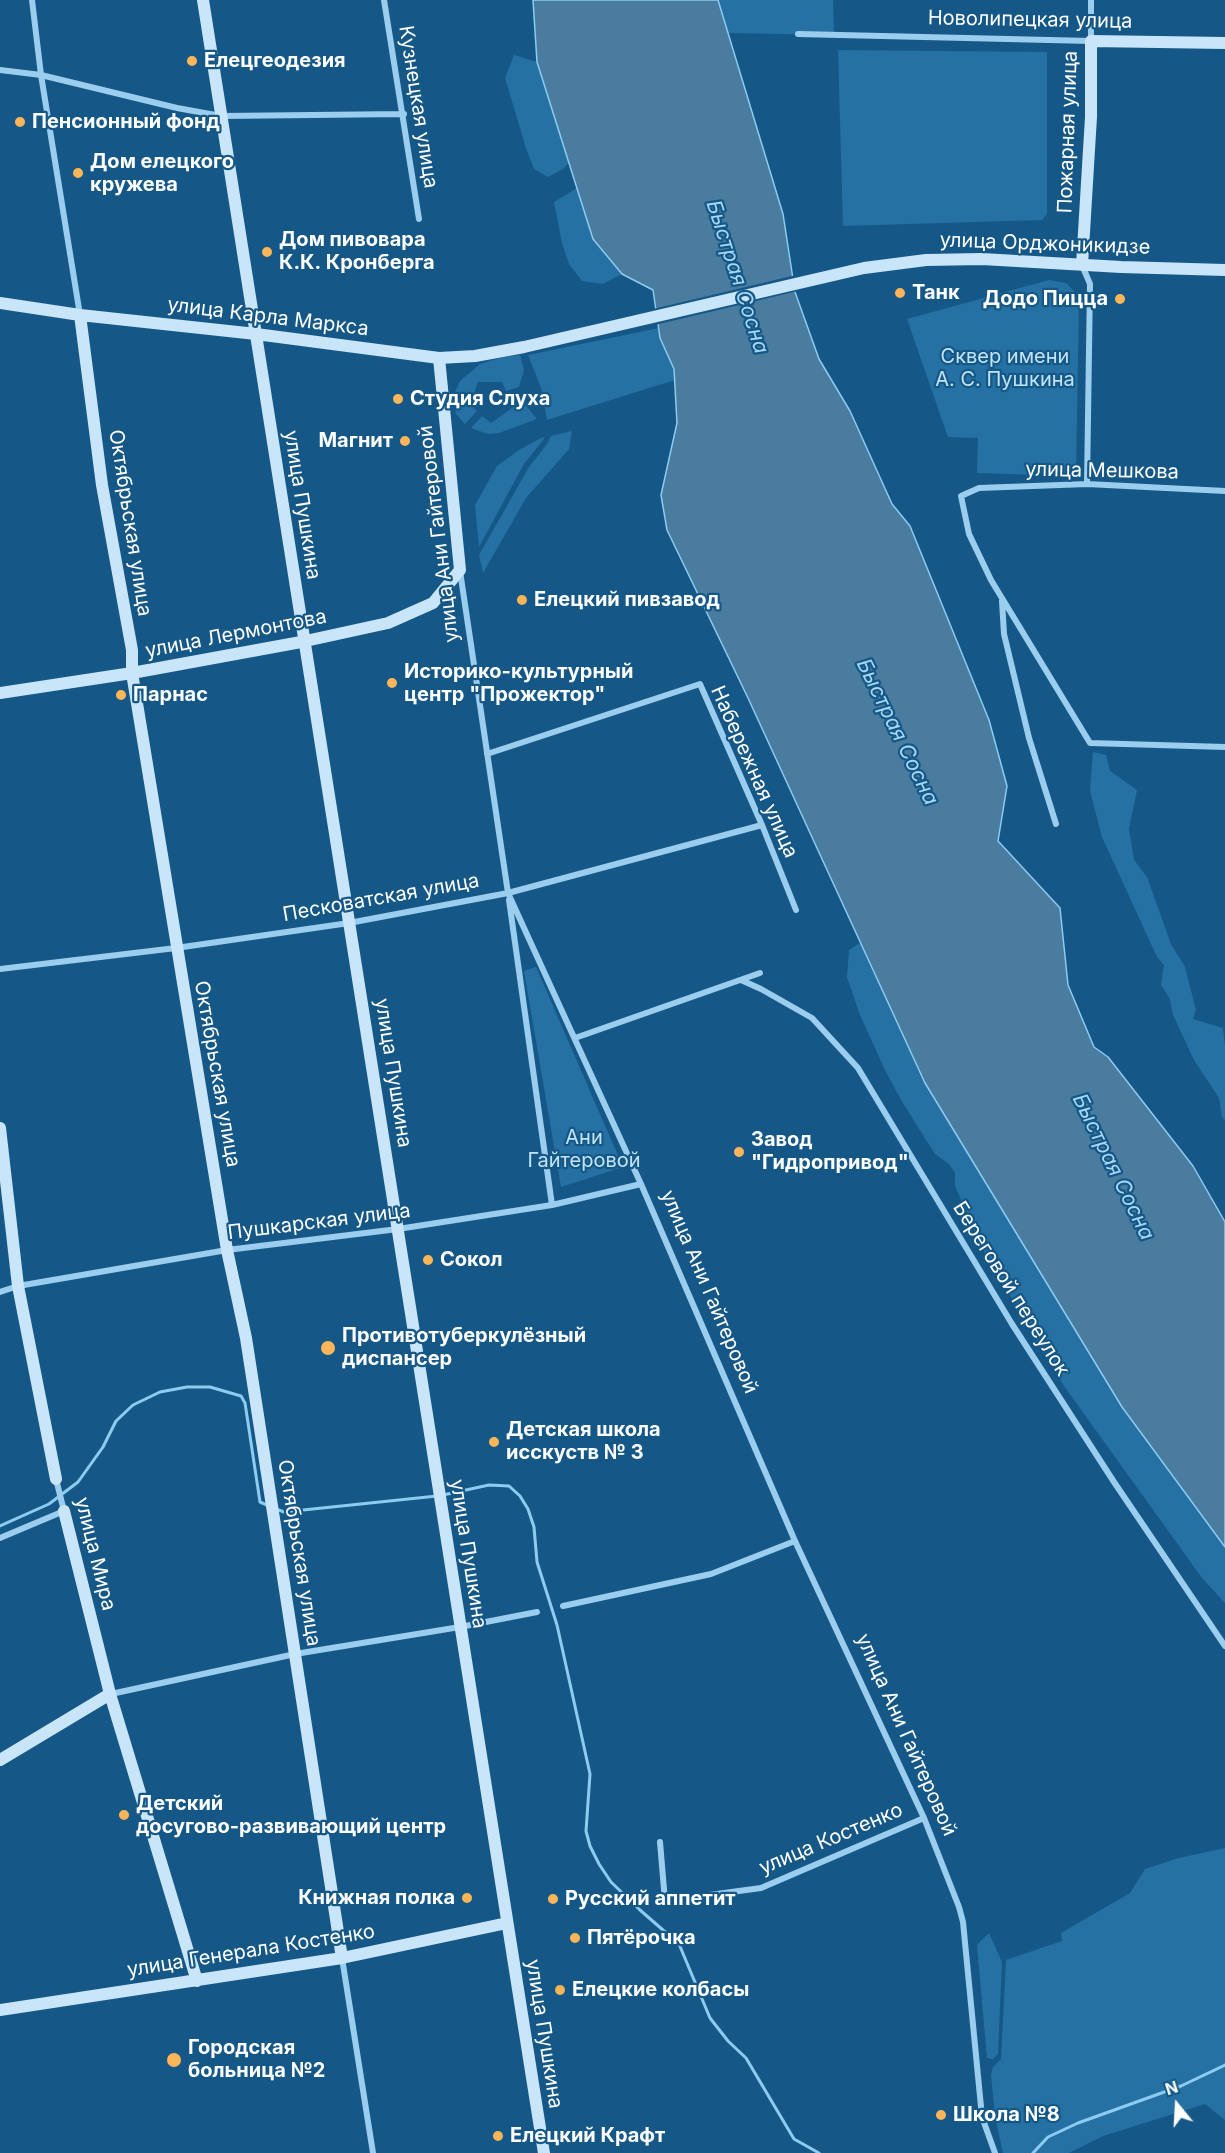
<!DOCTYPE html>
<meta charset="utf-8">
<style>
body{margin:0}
#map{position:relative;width:1225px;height:2153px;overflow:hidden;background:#155887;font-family:Inter,sans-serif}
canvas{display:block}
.north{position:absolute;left:1147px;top:2075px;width:60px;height:60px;-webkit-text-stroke:4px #155887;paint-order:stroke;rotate:342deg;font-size:16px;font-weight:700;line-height:24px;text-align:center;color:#fff}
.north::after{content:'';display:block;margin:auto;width:21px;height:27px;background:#fff;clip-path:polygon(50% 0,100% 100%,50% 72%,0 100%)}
</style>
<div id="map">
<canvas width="1225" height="2153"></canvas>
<div class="north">N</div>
</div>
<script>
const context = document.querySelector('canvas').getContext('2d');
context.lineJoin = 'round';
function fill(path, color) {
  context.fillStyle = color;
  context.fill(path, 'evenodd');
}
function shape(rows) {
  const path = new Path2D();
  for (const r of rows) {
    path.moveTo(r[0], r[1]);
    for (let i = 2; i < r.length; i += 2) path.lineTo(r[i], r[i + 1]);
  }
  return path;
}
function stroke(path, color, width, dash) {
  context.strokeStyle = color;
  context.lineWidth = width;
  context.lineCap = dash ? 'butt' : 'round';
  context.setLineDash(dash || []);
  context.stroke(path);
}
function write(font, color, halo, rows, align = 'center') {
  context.font = font + ' Inter,sans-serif';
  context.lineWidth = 4.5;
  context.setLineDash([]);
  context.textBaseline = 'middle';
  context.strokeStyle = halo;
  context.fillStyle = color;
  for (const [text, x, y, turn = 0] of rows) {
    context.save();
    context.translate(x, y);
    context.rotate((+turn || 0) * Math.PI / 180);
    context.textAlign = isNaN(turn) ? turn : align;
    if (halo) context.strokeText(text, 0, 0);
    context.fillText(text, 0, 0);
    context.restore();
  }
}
fill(shape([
 [718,0,833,0,834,35,728,33],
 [838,50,1047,52,1047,214,1042,220,843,226],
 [514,55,537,62,569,163,563,169,548,177,534,169,526,148,505,78],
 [577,188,593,239,622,274,603,284,582,281,569,264,562,243,554,202],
 [1049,280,1066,283,1074,291,1079,299,1076,476,977,473,978,438,948,437,907,319],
 [659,328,660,338,674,369,675,380,547,420,541,388,528,355],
 [520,355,524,370,519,387,506,391,502,382,478,382,470,404,477,411,465,424,456,414,455,406,455,392,460,381,480,364,503,357],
 [522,396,528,408,537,419,499,433,488,434,471,428,482,416,491,423,512,408,509,399],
 [572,431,569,449,526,498,483,573,479,555,529,467,547,444,551,436],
 [543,437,544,439,524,464,479,547,475,505,497,466,519,450],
 [1093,752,1106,755,1110,771,1137,790,1129,829,1134,860,1147,877,1171,944,1185,967,1196,1010,1193,1019,1223,1028,1225,1046,1225,1120,1222,1117,1219,1098,1194,1060,1173,1015,1170,999,1161,985,1164,965,1157,957,1102,837,1090,791],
 [860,943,925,1083,1122,1407,1225,1547,1225,1603,1202,1578,1064,1386,985,1254,955,1186,955,1173,949,1164,935,1154,901,1100,885,1070,860,1015,847,977,849,950],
 [536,967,623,1167,561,1187,524,971],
 [1225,1848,1225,2120,1205,2104,1103,2136,1069,2153,1003,2153,995,2116,991,2075,993,2067,1001,2059,1006,1960,1062,1941,1061,1933,1130,1893,1145,1869,1179,1858],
 [989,1933,1002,1962,998,2054,993,2059,987,2058,977,1945]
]), '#2571a4');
const water = shape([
 [533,0,718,0,783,214,795,292,819,359,850,411,892,504,910,526,989,720,1007,786,998,841,1060,908,1068,985,1094,1047,1108,1057,1193,1166,1225,1222,1225,1547,1122,1407,925,1083,748,698,667,530,661,495,677,423,674,369,660,338,653,290,622,274,593,239,537,62,533,0]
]);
fill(water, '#4a7c9f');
stroke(water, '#8dcbf1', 1.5);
fill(shape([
 [796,275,798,291,655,325,653,309]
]), '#155887');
stroke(shape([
 [443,1495,489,1485,509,1486,520,1496,528,1509,534,1527,537,1562,557,1625,590,1774,586,1831,590,1846,599,1864,611,1882,640,1910,679,1944,710,2018,728,2041,746,2058,794,2139,819,2153],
 [276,1509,284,1512,437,1496],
 [0,1526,49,1504,78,1482,103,1447,116,1421,133,1405,160,1392,187,1387,210,1387,241,1396,245,1403,260,1502,267,1505],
 [1033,2153,1048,2137,1078,2123,1181,2086,1225,2065]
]), '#8dcbf1', 3);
stroke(shape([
 [32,0,41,75,80,315],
 [384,0,419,219],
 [798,34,1091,41,1091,0],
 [0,70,41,75,177,108,221,116,404,114],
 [1082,265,1090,284,1087,484],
 [1225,491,1087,484,979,488,961,496,969,534,991,580,1090,743,1225,747],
 [460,571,508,893,641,1184,795,1541,924,1818,959,1907,963,1922,982,2117,995,2153],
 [1002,601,1004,634,1029,738,1056,824],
 [487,754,700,684,762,825,796,910],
 [509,900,552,1205],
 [0,969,176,948,349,923,508,893,762,825],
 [741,980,761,989,812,1018,858,1068,1012,1324,1114,1482,1225,1646],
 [575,1038,760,973],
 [0,1292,18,1286,227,1250,398,1229,552,1205,641,1184],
 [0,1538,64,1511,56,1479],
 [563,1606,711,1574,795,1541],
 [111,1694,295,1654,460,1627,537,1612],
 [660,1842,665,1901,761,1888,924,1818],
 [342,1958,373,2153]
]), '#9bcdee', 6);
stroke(shape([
 [203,0,544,2153],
 [1082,265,1091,117,1091,41,1225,43],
 [0,303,80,315,256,334,439,358,475,356,524,347,864,268,926,260,982,259,1121,267,1225,270],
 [80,315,102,485,132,650,132,673,227,1250,246,1338,342,1958],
 [0,693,132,673,301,642,388,623,433,603,460,570,439,358],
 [0,1128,18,1286,56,1479],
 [64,1511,110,1694,197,1981],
 [0,1760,110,1694],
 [0,2010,342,1958,507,1923]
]), '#c8e5fa', 12);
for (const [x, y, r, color] of [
 [192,61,6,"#ffb558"],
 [20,122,6,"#ffb558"],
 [78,173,6,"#ffb558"],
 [267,252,6,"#ffb558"],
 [900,293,6,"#ffb558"],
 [1120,299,6,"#ffb558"],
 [398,399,6,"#ffb558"],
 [405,441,6,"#ffb558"],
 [522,600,6,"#ffb558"],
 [392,683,6,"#ffb558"],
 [121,695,6,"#ffb558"],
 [739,1152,6,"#ffb558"],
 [428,1260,6,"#ffb558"],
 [328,1348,8,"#ffb558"],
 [494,1442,6,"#ffb558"],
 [124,1815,6,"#ffb558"],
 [467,1898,6,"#ffb558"],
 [553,1899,6,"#ffb558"],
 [575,1938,6,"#ffb558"],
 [560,1990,6,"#ffb558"],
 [174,2060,8,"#ffb558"],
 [941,2115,6,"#ffb558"],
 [498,2136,6,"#ffb558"]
]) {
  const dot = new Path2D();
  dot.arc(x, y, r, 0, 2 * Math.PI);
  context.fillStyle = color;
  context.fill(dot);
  stroke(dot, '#155887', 2);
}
write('20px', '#fff', '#155887', [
 ["Новолипецкая улица",1030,20,1],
 ["Кузнецкая улица",418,107,81],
 ["Пожарная улица",1068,132,-88],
 ["улица Орджоникидзе",1045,244,2],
 ["улица Карла Маркса",268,317,7],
 ["улица Мешкова",1102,471,1],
 ["улица Пушкина",302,505,81],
 ["Октябрьская улица",130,523,81],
 ["улица Ани Гайтеровой",439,534,-97],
 ["улица Лермонтова",236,634,-11],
 ["Набережная улица",754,772,66],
 ["Песковатская улица",381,898,-10],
 ["улица Пушкина",393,1073,81],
 ["Октябрьская улица",217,1074,80],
 ["Пушкарская улица",319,1222,-7],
 ["Береговой переулок",1011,1289,58],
 ["улица Ани Гайтеровой",709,1292,67],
 ["Октябрьская улица",299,1553,81],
 ["улица Мира",95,1554,76],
 ["улица Пушкина",468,1554,81],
 ["улица Ани Гайтеровой",906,1735,66],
 ["улица Костенко",831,1839,-23],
 ["улица Генерала Костенко",251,1951,-9],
 ["улица Пушкина",544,2034,81]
]);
write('bold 20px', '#fff', '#155887', [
 ["Елецгеодезия",204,61],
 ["Пенсионный фонд",32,122],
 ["Дом елецкого",90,162],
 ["кружева",90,185],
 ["Дом пивовара",279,240],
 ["К.К. Кронберга",279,263],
 ["Танк",912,293],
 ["Додо Пицца",1108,299,"right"],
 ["Студия Слуха",410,399],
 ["Магнит",393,441,"right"],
 ["Елецкий пивзавод",534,600],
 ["Историко-культурный",404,672],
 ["центр \"Прожектор\"",404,695],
 ["Парнас",133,695],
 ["Завод",751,1140],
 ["\"Гидропривод\"",751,1163],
 ["Сокол",440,1260],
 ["Противотуберкулёзный",342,1336],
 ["диспансер",342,1359],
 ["Детская школа",506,1430],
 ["исскуств № 3",506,1453],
 ["Детский",136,1804],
 ["досугово-развивающий центр",136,1827],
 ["Книжная полка",455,1898,"right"],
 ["Русский аппетит",565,1899],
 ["Пятёрочка",587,1938],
 ["Елецкие колбасы",572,1990],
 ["Городская",188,2048],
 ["больница №2",188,2071],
 ["Школа №8",953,2115],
 ["Елецкий Крафт",510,2136]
], 'left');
write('20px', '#c1e4fa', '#155887', [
 ["Сквер имени",1005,357],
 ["А. С. Пушкина",1005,380],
 ["Ани",584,1138],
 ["Гайтеровой",584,1161]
]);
write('italic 21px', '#a6d7f6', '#155887', [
 ["Быстрая Сосна",737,277,72],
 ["Быстрая Сосна",897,732,64],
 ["Быстрая Сосна",1113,1167,64]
]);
</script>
